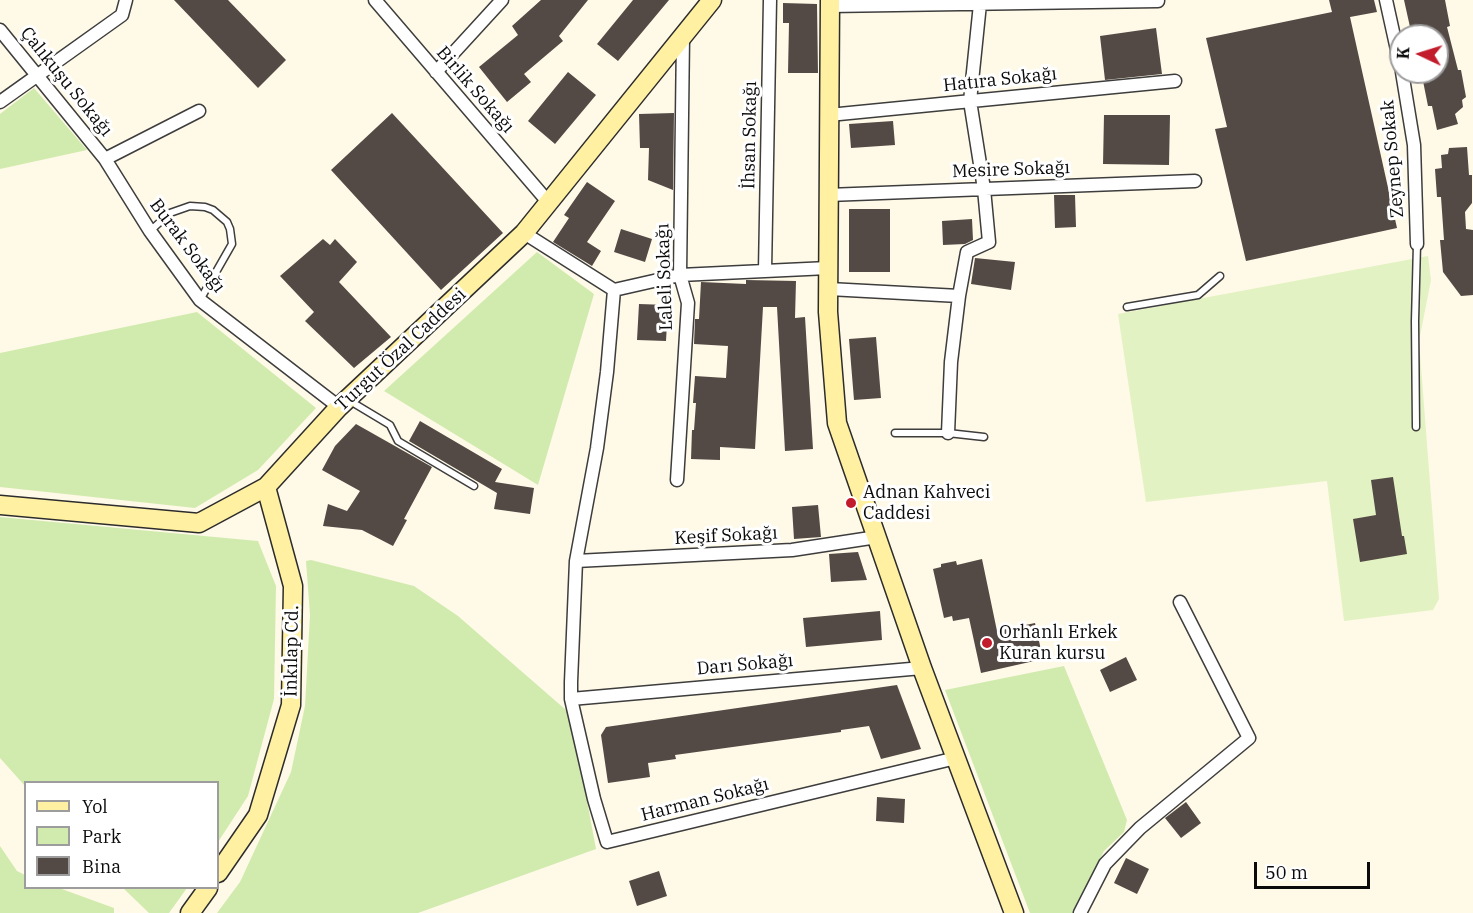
<!DOCTYPE html>
<meta charset="utf-8">
<style>
body{margin:0}
#map{position:relative;width:1473px;height:913px;overflow:hidden;background:#fff9e7;font-family:"IBM Plex Serif",serif}
canvas{display:block}
.legend{position:absolute;left:24px;top:781px;width:195px;height:108px;box-sizing:border-box;background:#fff;border:2px solid #9d9d9d;margin:0;padding:8px 10px;list-style:none;font-size:18px;color:#0a0a0a}
.legend li{display:flex;align-items:center;gap:12px;height:30px}
.legend b{width:30px;border:2px solid #9d9d9d}
.north{position:absolute;left:1389px;top:24px;width:60px;height:60px;box-sizing:border-box;background:#fff;border:2px solid #9d9d9d;border-radius:50%;rotate:274deg;font-size:16px;font-weight:700;line-height:24px;text-align:center;color:#0a0a0a}
.north::after{content:'';display:block;margin:auto;width:21px;height:27px;background:#c21b2b;clip-path:polygon(50% 0,100% 100%,50% 72%,0 100%)}
.scale{position:absolute;left:1254px;top:862px;width:116px;height:27px;box-sizing:border-box;border:3px solid #0a0a0a;border-top:0;padding-left:8px;font-size:18px;line-height:21px;white-space:nowrap;color:#0a0a0a;-webkit-text-stroke:4px #fff;paint-order:stroke}
</style>
<div id="map">
<canvas width="1473" height="913"></canvas>
<ul class="legend">
<li><b style="height:8px;background:#fff0a2"></b>Yol</li>
<li><b style="height:16px;background:#d1ebaf"></b>Park</li>
<li><b style="height:16px;background:#534a46"></b>Bina</li>
</ul>
<div class="north">K</div>
<div class="scale">50 m</div>
</div>
<script>
const context = document.querySelector('canvas').getContext('2d');
context.lineJoin = 'round';
function fill(path, color) {
  context.fillStyle = color;
  context.fill(path, 'evenodd');
}
function shape(rows) {
  const path = new Path2D();
  for (const r of rows) {
    path.moveTo(r[0], r[1]);
    for (let i = 2; i < r.length; i += 2) path.lineTo(r[i], r[i + 1]);
  }
  return path;
}
function stroke(path, color, width, dash) {
  context.strokeStyle = color;
  context.lineWidth = width;
  context.lineCap = dash ? 'butt' : 'round';
  context.setLineDash(dash || []);
  context.stroke(path);
}
function write(font, color, halo, rows, align = 'center') {
  context.font = font + ' "IBM Plex Serif",serif';
  context.lineWidth = 6;
  context.setLineDash([]);
  context.textBaseline = 'middle';
  context.strokeStyle = halo;
  context.fillStyle = color;
  for (const [text, x, y, turn = 0] of rows) {
    context.save();
    context.translate(x, y);
    context.rotate((+turn || 0) * Math.PI / 180);
    context.textAlign = isNaN(turn) ? turn : align;
    if (halo) context.strokeText(text, 0, 0);
    context.fillText(text, 0, 0);
    context.restore();
  }
}
fill(shape([
 [34,88,87,150,0,169,0,114],
 [537,252,594,294,538,485,384,391],
 [197,312,316,408,258,470,195,508,0,487,0,353],
 [0,517,258,541,276,586,274,699,248,796,218,842,218,782,26,782,25,786,0,758],
 [311,560,414,586,458,616,566,710,572,721,596,849,418,913,217,913,240,882,291,772,305,706,310,615,306,561],
 [1064,666,1127,820,1124,832,1104,851,1073,913,1030,913,945,690],
 [0,846,17,871,25,875,26,888,59,888,114,908,114,913,0,913],
 [123,888,187,888,169,913,149,913]
]), '#d1ebaf');
fill(shape([
 [1428,256,1431,280,1419,341,1439,599,1433,610,1344,621,1327,481,1146,502,1118,314]
]), '#e3f2c2');
fill(shape([
 [174,0,228,0,286,60,258,88],
 [541,0,588,0,559,36,563,41,524,74,531,82,507,102,479,67,518,35,512,26],
 [633,0,669,0,618,61,597,44],
 [1329,0,1374,0,1377,12,1350,17,1397,228,1246,261,1215,129,1227,127,1206,38,1332,12],
 [1404,0,1445,0,1450,26,1447,27,1458,70,1461,70,1466,97,1462,100,1463,107,1455,114,1458,124,1437,130,1432,106,1428,106,1422,76,1429,72,1437,72,1437,36,1412,36],
 [783,3,817,4,818,73,788,73,789,23,783,23],
 [1156,28,1162,74,1105,80,1100,36],
 [568,72,596,95,555,144,528,121],
 [392,113,503,233,441,290,331,170],
 [674,113,673,190,648,180,649,148,640,148,639,114],
 [1104,115,1170,115,1169,165,1103,164],
 [893,121,895,145,851,148,849,124],
 [1467,147,1469,175,1472,175,1472,203,1465,212,1466,229,1473,230,1473,295,1461,296,1443,272,1440,240,1444,240,1441,197,1437,197,1435,169,1442,168,1441,155,1448,154,1449,148],
 [587,182,615,201,587,242,601,251,592,266,553,242,569,218,564,215],
 [1054,195,1075,195,1076,227,1055,228],
 [849,209,890,209,890,272,849,272],
 [972,219,973,240,965,244,943,245,942,221],
 [621,229,652,239,645,262,614,252],
 [323,239,330,245,335,239,357,262,339,282,391,337,354,368,305,321,314,312,280,276],
 [975,258,1015,262,1011,290,971,284],
 [746,280,796,281,795,318,805,317,813,449,785,451,777,307,763,307,755,449,720,447,720,460,691,459,692,430,694,430,696,403,693,403,695,376,726,378,728,346,694,344,695,319,699,319,701,282,746,284],
 [639,304,668,305,666,341,637,340],
 [876,337,881,398,854,400,849,339],
 [420,421,502,469,495,482,534,488,530,514,494,509,497,493,409,441],
 [356,424,432,467,404,519,407,520,393,546,362,530,323,526,328,504,347,511,360,491,322,470,335,446],
 [1393,477,1402,536,1404,536,1407,554,1360,562,1353,519,1376,515,1371,480],
 [818,505,821,537,794,539,792,507],
 [858,552,867,580,831,582,829,554],
 [982,559,997,631,1035,623,1043,659,981,673,969,618,953,621,952,616,944,618,933,569,941,567,941,564,956,561,957,565],
 [880,611,882,640,806,647,803,618],
 [1126,657,1137,680,1110,692,1100,670],
 [897,685,921,749,881,759,869,726,841,730,841,732,675,755,676,759,648,763,650,777,608,783,601,735,606,727],
 [877,797,905,799,904,823,876,821],
 [1186,802,1201,823,1181,838,1165,818],
 [1126,858,1149,869,1137,894,1114,883],
 [659,871,667,896,637,906,629,881]
]), '#534a46');
const lane = shape([
 [150,231,170,213,190,206,205,207,213,210,227,222,230,229,232,244,200,300],
 [1127,307,1198,295,1220,276],
 [350,401,390,425,398,441,474,486],
 [1416,427,1415,321,1417,244],
 [895,433,948,433,984,437]
]);
const street = shape([
 [375,0,549,203],
 [1386,0,1401,68],
 [829,6,1158,1],
 [0,30,105,159,199,111],
 [436,72,502,0],
 [1402,72,1414,145,1417,244],
 [0,102,122,15,126,0],
 [829,115,1175,81],
 [105,159,150,231,200,300,339,407],
 [828,195,1195,181],
 [524,233,614,290,680,275,828,268],
 [765,271,770,0],
 [829,289,959,296],
 [614,290,607,372,597,448,576,561,571,682,571,699,594,799,607,842,956,758],
 [948,433,951,362,959,296,967,252,989,242,984,189,970,101,980,4],
 [677,480,688,303,680,275,683,36],
 [576,561,792,550,877,537],
 [571,699,922,668],
 [1080,913,1105,864,1140,828,1249,738,1180,602]
]);
const secondary = shape([
 [830,0,828,312,837,423,922,668,1014,913],
 [0,505,199,523,266,487,339,407,524,233,712,0],
 [218,873,258,815,291,705,293,586,266,487],
 [190,913,208,888]
]);
stroke(lane, '#3d3d3d', 9);
stroke(street, '#3d3d3d', 15);
stroke(secondary, '#2c2c2c', 21);
stroke(lane, '#fff', 6);
stroke(street, '#fff', 12);
stroke(secondary, '#fff0a2', 18);
for (const [x, y, r, color] of [
 [851,503,6,"#c21b2b"],
 [987,643,6,"#c21b2b"]
]) {
  const dot = new Path2D();
  dot.arc(x, y, r, 0, 2 * Math.PI);
  context.fillStyle = color;
  context.fill(dot);
  stroke(dot, '#fff', 2);
}
write('18px', '#0a0a0a', '#fff', [
 ["Hatıra Sokağı",1000,80,-6],
 ["Çalıkuşu Sokağı",66,82,51],
 ["Birlik Sokağı",475,90,49],
 ["İhsan Sokağı",750,135,-89],
 ["Zeynep Sokak",1393,159,-95],
 ["Mesire Sokağı",1011,170,-2],
 ["Burak Sokağı",187,246,53],
 ["Laleli Sokağı",665,277,-92],
 ["Turgut Özal Caddesi",401,350,-43],
 ["Keşif Sokağı",726,536,-3],
 ["İnkılap Cd.",292,651,-89],
 ["Darı Sokağı",745,665,-5],
 ["Harman Sokağı",705,800,-14]
]);
write('18px', '#0a0a0a', '#fff', [
 ["Adnan Kahveci",863,493],
 ["Caddesi",863,514],
 ["Orhanlı Erkek",999,633],
 ["Kuran kursu",999,654]
], 'left');
</script>
